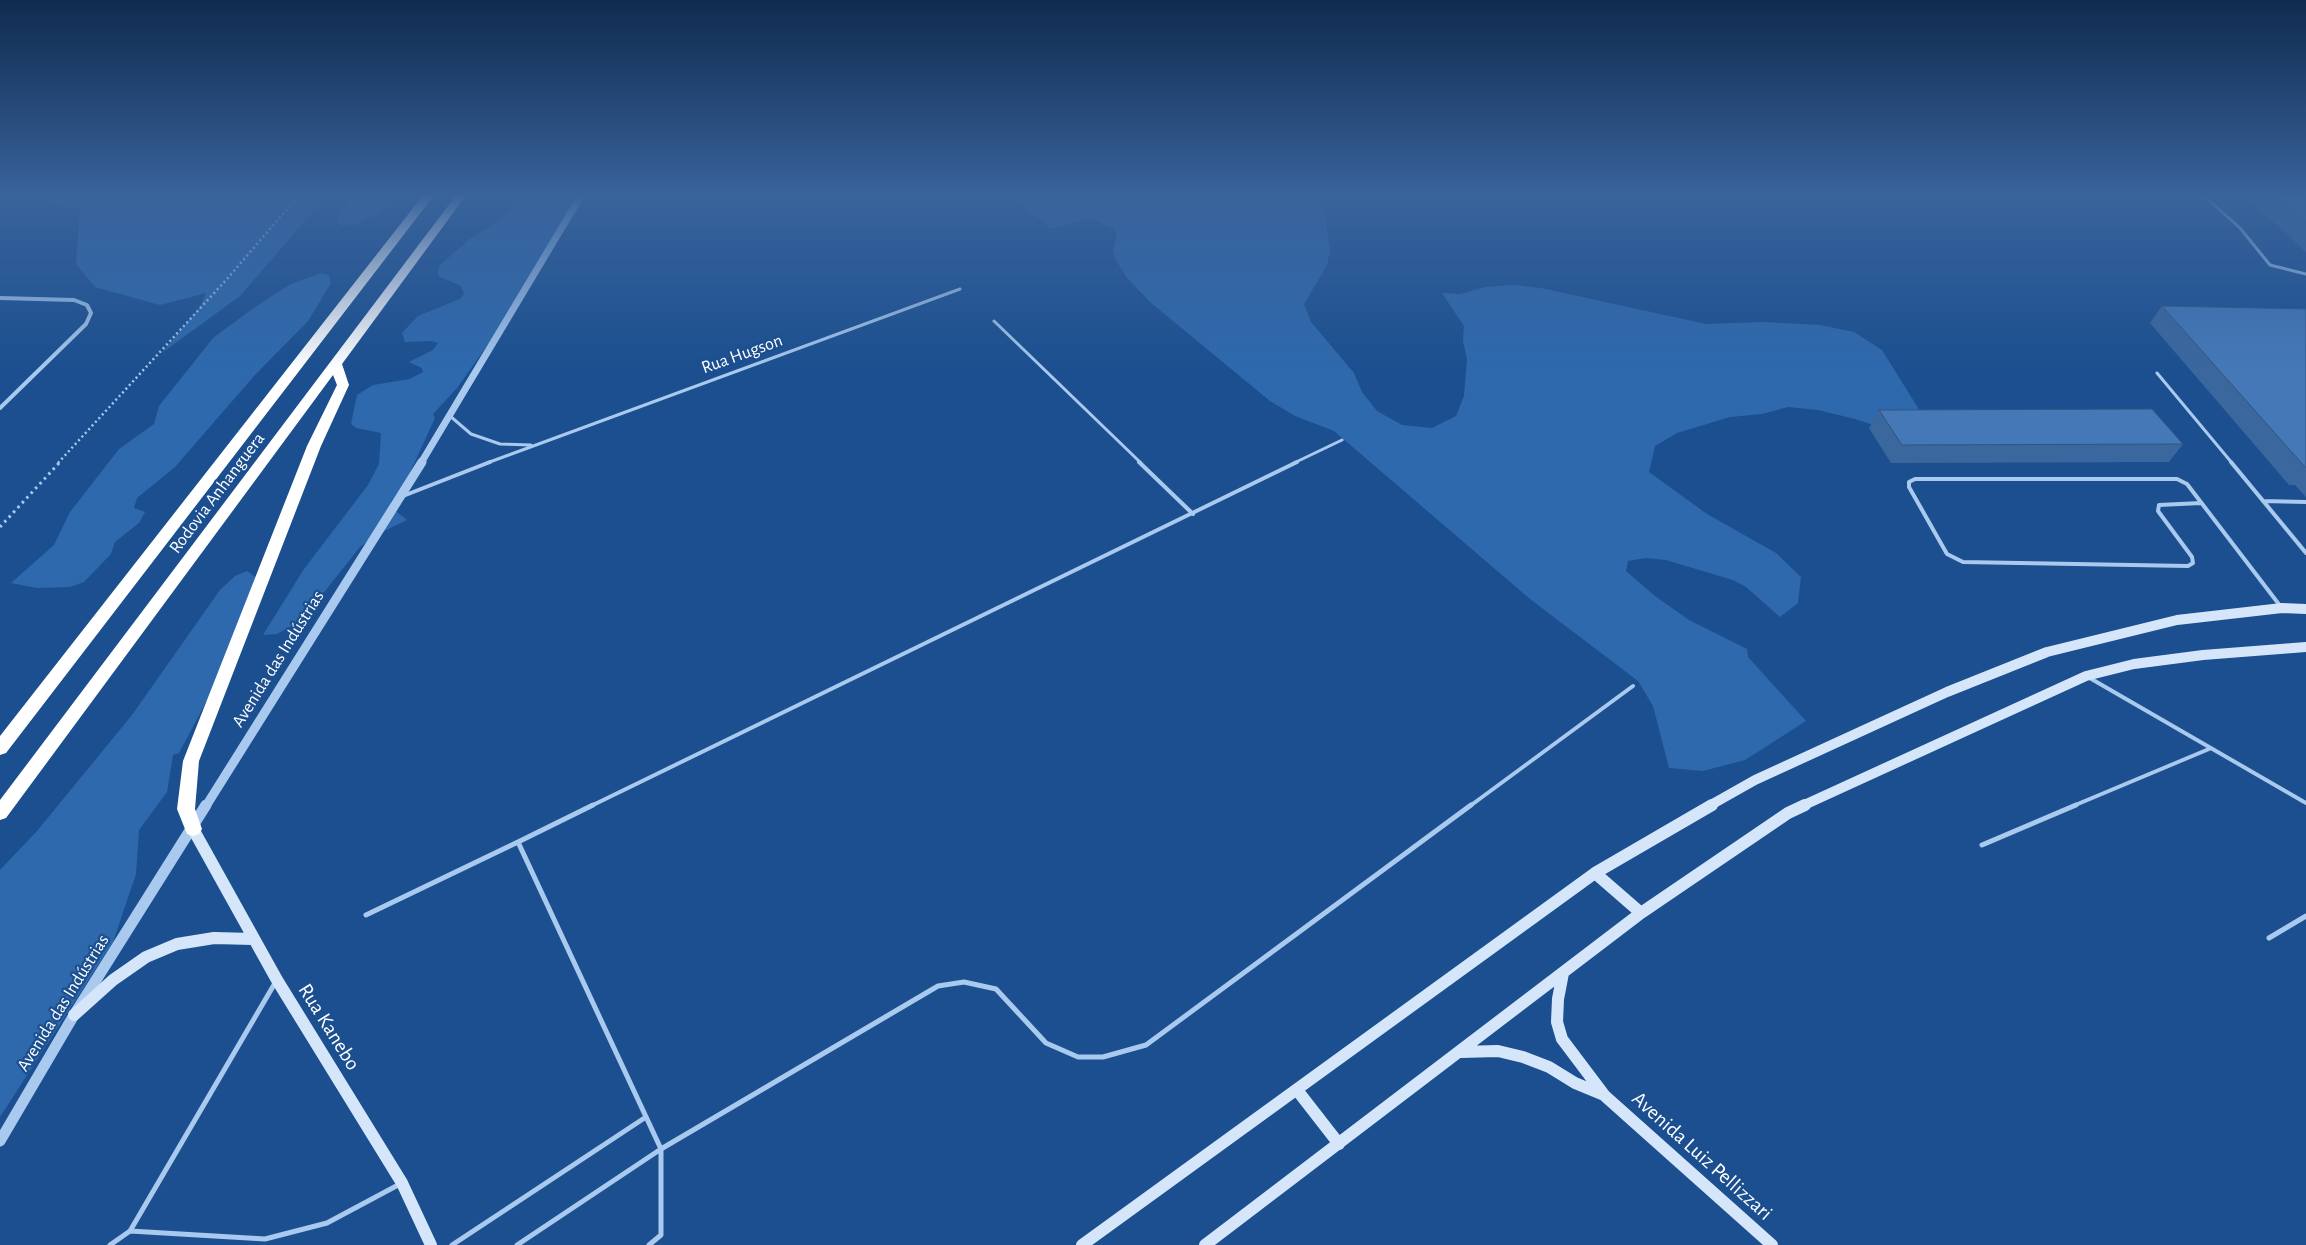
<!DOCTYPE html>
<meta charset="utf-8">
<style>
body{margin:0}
canvas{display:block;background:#1b4f8f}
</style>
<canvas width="2306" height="1245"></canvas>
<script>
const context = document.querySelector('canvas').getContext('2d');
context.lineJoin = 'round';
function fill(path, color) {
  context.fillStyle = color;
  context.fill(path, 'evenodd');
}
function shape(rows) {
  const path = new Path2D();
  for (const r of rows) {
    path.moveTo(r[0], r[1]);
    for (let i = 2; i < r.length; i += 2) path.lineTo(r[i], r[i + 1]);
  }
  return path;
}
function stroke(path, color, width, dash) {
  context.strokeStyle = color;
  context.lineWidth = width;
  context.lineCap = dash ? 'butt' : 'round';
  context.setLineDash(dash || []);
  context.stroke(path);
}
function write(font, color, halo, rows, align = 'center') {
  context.font = font + ' "Alegreya Sans",sans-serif';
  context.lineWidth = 4.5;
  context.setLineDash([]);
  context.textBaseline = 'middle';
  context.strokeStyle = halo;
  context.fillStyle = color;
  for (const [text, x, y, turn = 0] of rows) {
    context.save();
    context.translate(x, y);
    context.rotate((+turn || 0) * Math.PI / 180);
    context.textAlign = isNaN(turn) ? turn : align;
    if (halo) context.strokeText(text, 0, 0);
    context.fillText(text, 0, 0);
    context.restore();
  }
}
fill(shape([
 [0,194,328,194,240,296,163,352,201,305,206,293,160,305,95,287,76,264,80,209,13,195,0,198],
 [352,194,402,194,375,216,357,224,343,226,337,223,338,219],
 [497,194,581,194,518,302,457,388,433,414,435,418,408,477,391,502,392,508,407,520,376,535,360,547,302,620,277,634,263,635,304,569,368,485,379,464,381,433,356,428,351,424,357,395,373,385,410,379,423,372,422,368,409,362,433,350,438,343,432,341,405,342,402,333,418,316,460,299,464,294,461,286,438,276,439,266,471,238,499,220,514,207,512,202],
 [1004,194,1310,194,1324,209,1330,251,1327,265,1304,304,1311,322,1354,373,1362,392,1377,411,1402,425,1432,428,1456,416,1464,396,1467,359,1463,341,1464,326,1442,293,1460,294,1485,287,1514,285,1541,288,1706,324,1763,322,1820,325,1854,332,1882,350,1923,416,1885,429,1855,419,1818,410,1788,407,1762,414,1730,417,1677,433,1655,446,1649,472,1707,514,1776,553,1801,577,1798,603,1780,617,1746,587,1733,580,1666,560,1646,558,1628,561,1626,571,1655,596,1689,620,1747,649,1748,657,1806,721,1745,760,1703,771,1669,768,1653,706,1638,681,1530,599,1334,431,1295,416,1270,401,1150,302,1127,278,1116,260,1113,251,1117,235,1112,227,1088,219,1051,229,1022,205],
 [321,273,329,275,331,283,308,321,254,376,175,467,137,498,134,508,145,512,139,523,115,542,111,554,84,582,70,587,37,588,11,583,54,545,70,512,119,449,154,424,159,406,213,338,255,307,291,284],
 [247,571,257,578,256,608,179,753,173,755,167,792,139,830,136,874,113,942,0,1117,0,870,37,831,132,715,220,590,235,576]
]), '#2e69ad');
stroke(shape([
 [58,463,227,279,300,194]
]), '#a9c9ee', 2.5, [2, 3]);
stroke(shape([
 [0,527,60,462]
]), '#a9c9ee', 3, [2.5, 4]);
stroke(shape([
 [2202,194,2240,228,2270,265,2306,274],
 [994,321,1141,463],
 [2157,373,2232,463],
 [450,416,471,434,500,444,531,445],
 [487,463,960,289],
 [1294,463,1342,440]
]), '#a9c9ee', 3);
stroke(shape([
 [1139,462,1193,514],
 [2231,462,2306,553],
 [403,496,490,462],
 [2263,501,2306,502],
 [2201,503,2159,505,2158,511,2192,557,2193,563,2188,566,1963,562,1947,554,1909,487,1909,482,1915,479,2177,479,2187,484,2281,607],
 [2088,677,2306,803],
 [591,806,1297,462],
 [1470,806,1633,686],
 [2073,806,2209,749]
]), '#a9c9ee', 4);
stroke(shape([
 [593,805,518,842,661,1149,661,1235,649,1245],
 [1982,845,2076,805],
 [366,915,518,842],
 [2269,938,2306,916],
 [130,1231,275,983],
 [110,1245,130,1231,265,1239,327,1223,400,1184],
 [452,1245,646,1117],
 [517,1245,661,1149,938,986,964,982,996,989,1046,1043,1078,1057,1103,1057,1146,1045,1471,805]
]), '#a9c9ee', 5);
stroke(shape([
 [0,298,74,300,87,305,91,313,86,324,0,408]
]), '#a9c9ee', 4);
stroke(shape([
 [421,463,582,194]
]), '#a9c9ee', 7);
stroke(shape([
 [206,806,422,462]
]), '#a9c9ee', 9);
stroke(shape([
 [0,1141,74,1015,206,805]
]), '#a9c9ee', 11);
stroke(shape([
 [1709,806,1755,780,1947,692,2047,652,2177,620,2282,608,2306,609],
 [1802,806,2086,676,2134,664,2203,655,2306,647]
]), '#d6e6fa', 10);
stroke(shape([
 [193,829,277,980,402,1183,431,1245],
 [1595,873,1641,913],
 [1563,973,1558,999,1557,1022,1562,1039,1605,1096,1772,1245],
 [74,1015,113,980,146,957,177,944,214,938,253,939],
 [1460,1052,1498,1051,1523,1057,1549,1067,1575,1083,1604,1095],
 [1297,1090,1339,1144],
 [1082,1245,1595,873,1712,805],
 [1205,1245,1641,913,1788,813,1805,805]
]), '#d6e6fa', 12);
fill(shape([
 [424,194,435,194,6,753,0,755,0,736,424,194],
 [457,194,467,194,342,364,349,385,321,446,199,761,195,809,202,829,199,834,193,836,187,834,177,809,183,761,307,446,337,385,333,375,6,818,0,820,0,800,457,194]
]), '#fff');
fill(shape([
 [2243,194,2306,194,2306,252],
 [2162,306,2306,309,2306,497,2295,485,2289,485,2150,323],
 [1879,410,2183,444,2169,462,1891,463,1869,428]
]), '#3a679d');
const building = shape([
 [2274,194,2306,194,2306,223,2274,194],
 [2162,306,2306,309,2306,467,2305,467,2162,306],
 [2152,409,2183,444,1902,445,1879,410,2152,409]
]);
fill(building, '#4478b7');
stroke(building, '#305480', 1);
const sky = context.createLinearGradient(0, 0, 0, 369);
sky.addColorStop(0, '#0f2b4f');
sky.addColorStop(0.53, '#39639b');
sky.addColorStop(1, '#39639b00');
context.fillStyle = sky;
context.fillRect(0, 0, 2306, 369);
write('18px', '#fff', '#1b4f8f', [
 ["Rua Hugson",742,354,-20],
 ["Rodovia Anhanguera",217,493,-53],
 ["Avenida das Indústrias",278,659,-58],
 ["Avenida das Indústrias",63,1003,-58]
]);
write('21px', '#fff', '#1b4f8f', [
 ["Rua Kanebo",329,1027,58],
 ["Avenida Luiz Pellizzari",1702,1156,42]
]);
</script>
